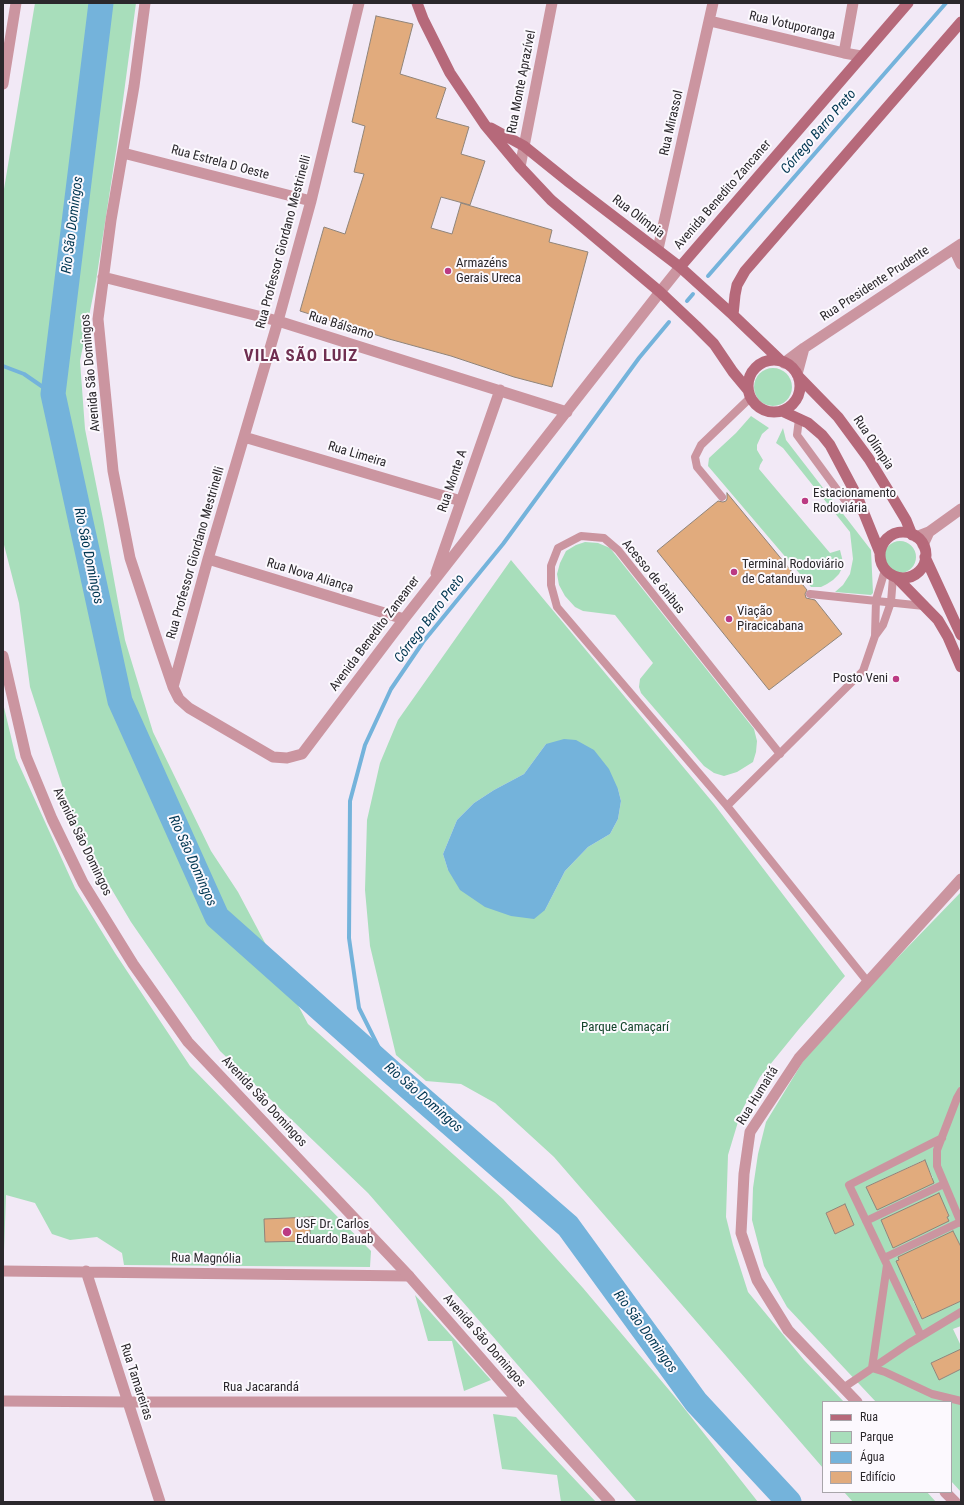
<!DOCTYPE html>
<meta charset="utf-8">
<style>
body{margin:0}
#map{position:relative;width:964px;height:1505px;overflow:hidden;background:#f2e9f6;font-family:"Roboto Condensed",sans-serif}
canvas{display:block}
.frame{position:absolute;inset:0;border:4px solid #2b282c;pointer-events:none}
.legend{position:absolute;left:822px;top:1401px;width:130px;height:92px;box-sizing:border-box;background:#fcf9fe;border:1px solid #a8a5aa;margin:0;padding:5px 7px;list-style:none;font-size:12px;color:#2b282c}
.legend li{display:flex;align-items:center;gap:8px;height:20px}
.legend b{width:20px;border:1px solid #a8a5aa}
</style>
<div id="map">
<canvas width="964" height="1505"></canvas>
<div class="frame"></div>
<ul class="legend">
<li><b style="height:5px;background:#b6697a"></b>Rua</li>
<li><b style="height:11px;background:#a8debb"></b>Parque</li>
<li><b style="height:11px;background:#74b3db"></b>Água</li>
<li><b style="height:11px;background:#e1ab7d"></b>Edifício</li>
</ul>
</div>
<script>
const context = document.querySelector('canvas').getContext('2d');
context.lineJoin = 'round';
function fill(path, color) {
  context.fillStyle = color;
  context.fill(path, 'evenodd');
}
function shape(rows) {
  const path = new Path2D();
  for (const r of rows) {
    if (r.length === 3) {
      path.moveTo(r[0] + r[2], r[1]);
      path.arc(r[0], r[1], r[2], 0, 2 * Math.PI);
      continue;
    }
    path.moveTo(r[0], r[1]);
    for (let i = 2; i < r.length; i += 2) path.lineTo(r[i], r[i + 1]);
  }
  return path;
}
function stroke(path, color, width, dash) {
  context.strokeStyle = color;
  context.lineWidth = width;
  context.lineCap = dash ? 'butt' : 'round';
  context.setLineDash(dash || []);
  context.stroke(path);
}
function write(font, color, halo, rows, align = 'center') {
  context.font = font + ' "Roboto Condensed",sans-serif';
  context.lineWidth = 4;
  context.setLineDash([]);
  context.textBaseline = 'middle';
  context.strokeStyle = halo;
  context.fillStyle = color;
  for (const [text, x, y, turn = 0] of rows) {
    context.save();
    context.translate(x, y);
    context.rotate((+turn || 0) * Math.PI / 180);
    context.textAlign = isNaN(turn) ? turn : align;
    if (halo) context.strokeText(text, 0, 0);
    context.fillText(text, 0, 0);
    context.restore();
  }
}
fill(shape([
 [35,3,136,3,117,145,96,281,80,361,85,429,103,519,125,640,153,732,211,851,238,892,308,1024,503,1199,583,1288,680,1403,758,1502,637,1502,368,1193,220,1051,131,922,77,831,30,687,19,603,3,541,3,195],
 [773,387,19],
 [751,416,769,428,762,434,757,445,757,450,763,460,760,465,759,469,830,553,840,550,843,562,842,568,839,574,833,580,827,584,821,587,811,587,708,466,709,458,736,433],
 [783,428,786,440,871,550,873,593,871,595,835,592,843,585,850,574,853,559,850,532,783,448,776,443],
 [900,557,16],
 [585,542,598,543,610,548,754,729,757,741,756,752,753,762,737,772,724,776,714,773,704,766,641,693,639,687,640,679,653,663,615,615,583,611,575,607,565,596,559,585,557,574,560,563,566,551,576,545],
 [511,560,714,804,845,976,799,1029,760,1077,741,1112,728,1155,726,1217,733,1245,748,1292,804,1360,844,1402,823,1402,823,1468,554,1157,495,1103,461,1084,426,1081,396,1055,370,946,365,890,367,820,380,763,398,720],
 [546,744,618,789,621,801,618,819,610,834,588,847,565,871,545,910,448,870,443,854,457,820,474,803,494,790,524,774],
 [3,703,16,758,75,888,115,953,190,1066,371,1251,370,1267,124,1265,122,1253,97,1237,70,1240,52,1234,35,1203,6,1195,4,1251,3,1251],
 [961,892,961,1247,954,1234,961,1279,913,1301,922,1319,961,1301,961,1326,953,1329,961,1346,961,1368,953,1353,931,1363,939,1380,961,1369,961,1492,951,1481,951,1402,876,1402,787,1307,764,1266,752,1220,753,1188,758,1154,766,1122,813,1045],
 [924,1160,933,1178,875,1205,866,1187],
 [941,1198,949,1216,891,1243,883,1225],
 [845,1205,854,1225,835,1234,826,1213],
 [415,1295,491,1380,464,1391,452,1341,428,1341],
 [493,1414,516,1417,596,1502,561,1502,557,1475,502,1469],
 [844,1492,927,1492,936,1502,853,1502]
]), '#a8debb');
fill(shape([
 [564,739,576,740,594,750,609,769,618,789,621,801,618,819,610,834,588,847,565,871,545,910,534,919,511,916,485,907,460,890,448,870,443,854,457,820,474,803,494,790,524,774,546,744]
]), '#74b3db');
stroke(shape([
 [708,276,946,3],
 [687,301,693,294],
 [3,366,24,374,53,394],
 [391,1072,359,1008,349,938,350,801,365,745,391,689,423,642,503,544,639,358,669,322]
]), '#74b3db', 4);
stroke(shape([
 [101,3,53,394,120,701,217,917,391,1072,568,1226,696,1402,789,1502]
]), '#74b3db', 25);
const building = shape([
 [376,16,413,24,400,74,446,88,436,118,469,127,461,154,485,161,470,205,441,197,431,228,452,234,461,203,552,230,549,242,588,252,552,387,514,377,451,356,389,339,300,311,324,227,345,234,364,174,354,172,365,126,352,122,376,16],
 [727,493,807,590,805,594,806,598,815,600,842,634,769,690,657,551,718,501,723,502,726,501,727,499,727,493],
 [925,1160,934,1183,877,1210,866,1187,925,1160],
 [939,1193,949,1216,947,1217,949,1221,893,1248,881,1220,939,1193],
 [845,1204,854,1225,835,1234,826,1213,845,1204],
 [313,1217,313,1229,310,1229,310,1241,265,1242,264,1219,313,1217],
 [953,1231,961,1247,961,1301,922,1319,896,1261,899,1260,898,1257,953,1231],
 [961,1349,961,1369,939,1380,931,1363,961,1349]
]);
fill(building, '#e1ab7d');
stroke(building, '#8f847a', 1);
stroke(shape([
 [799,419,797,435,844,499,865,514],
 [722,497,697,467,695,457,701,445,750,398],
 [810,594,924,606],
 [875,636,876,600,885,570],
 [780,754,618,550,604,538,581,536,558,548,551,566,551,585,557,607,727,806,867,981],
 [727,806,863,671,875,636,883,625,891,602,893,577],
 [961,1091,957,1098,937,1150,937,1166,961,1223],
 [866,1221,944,1184],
 [884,1258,960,1222],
 [887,1265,872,1368,885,1372,932,1394,961,1401],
 [921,1336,849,1185,942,1138],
 [843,1388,908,1344,961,1312]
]), '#cb95a0', 8);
stroke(shape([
 [145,3,134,86,111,220,98,319,113,471,130,558,159,646,173,687,179,699,189,708,273,757,287,758,302,754,404,619,660,292],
 [853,3,844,53,861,56],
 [710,21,844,53],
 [123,153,311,201],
 [520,167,552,3],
 [658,249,713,3],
 [954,249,961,264],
 [103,277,278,321,567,412],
 [784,363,804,348,961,244],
 [797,374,804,348],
 [244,437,461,501],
 [916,537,929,532,961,509],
 [923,545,929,532],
 [208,559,404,619],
 [436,573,500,390],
 [173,687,208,559,278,321,311,201,359,3],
 [3,1271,409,1276],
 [86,1271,160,1502],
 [3,1401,128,1402,519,1402],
 [857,1402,788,1330,757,1280,741,1233,744,1174,750,1132,799,1058,961,879],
 [945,1492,955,1502]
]), '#cb95a0', 11);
stroke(shape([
 [3,84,16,3],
 [660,292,680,267],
 [3,656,26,756,52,819,83,883,133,964,188,1042,409,1276,519,1402,610,1502]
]), '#cb95a0', 11);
stroke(shape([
 [417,3,423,19,450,73,485,125,520,167,551,200,660,292,696,326,714,344,733,372,748,390],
 [491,128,524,146,570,183,680,267,733,315,781,361],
 [680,267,908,3],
 [733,315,735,295,737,285,745,271,961,22],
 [774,386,26],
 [798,376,838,417,869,459,891,495,906,520,912,535],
 [782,411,808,423,822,435,830,445,857,496,880,553],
 [903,555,23],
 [925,557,961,635],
 [896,577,938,620,948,637,961,667]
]), '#b6697a', 11);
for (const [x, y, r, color] of [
 [448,271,4,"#bb3a83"],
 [805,501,4,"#bb3a83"],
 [734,572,4,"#bb3a83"],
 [729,619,4,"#bb3a83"],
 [896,679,4,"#bb3a83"],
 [287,1232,5,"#bb3a83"]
]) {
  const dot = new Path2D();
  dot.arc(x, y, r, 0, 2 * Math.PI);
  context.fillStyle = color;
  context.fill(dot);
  stroke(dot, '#fcf9fe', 1.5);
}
write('13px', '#2b282c', '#fcf9fe', [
 ["Rua Votuporanga",792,26,13],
 ["Rua Monte Aprazível",522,82,-79],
 ["Rua Mirassol",672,123,-77],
 ["Rua Estrela D Oeste",220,163,15],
 ["Avenida Benedito Zancaner",723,195,-49],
 ["Rua Olímpia",638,217,37],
 ["Rua Professor Giordano Mestrinelli",284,242,-75],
 ["Rua Presidente Prudente",875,284,-33],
 ["Rua Bálsamo",341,326,17],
 ["Avenida São Domingos",91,373,-95],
 ["Rua Olímpia",873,443,56],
 ["Rua Limeira",357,455,17],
 ["Rua Monte A",453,481,-71],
 ["Rua Professor Giordano Mestrinelli",196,553,-74],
 ["Rua Nova Aliança",310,576,17],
 ["Acesso de ônibus",653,577,51],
 ["Avenida Benedito Zaneaner",375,634,-53],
 ["Avenida São Domingos",82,842,64],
 ["Rua Humaitá",758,1096,-58],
 ["Avenida São Domingos",264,1102,47],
 ["Rua Magnólia",206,1259,1],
 ["Avenida São Domingos",484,1341,49],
 ["Rua Tamareiras",136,1382,72],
 ["Rua Jacarandá",261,1388]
]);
write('13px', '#2b282c', '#fcf9fe', [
 ["Armazéns",456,264],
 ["Gerais Ureca",456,279],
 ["Estacionamento",813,494],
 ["Rodoviária",813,509],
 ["Terminal Rodoviário",742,565],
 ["de Catanduva",742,580],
 ["Viação",737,612],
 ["Piracicabana",737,627],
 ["Posto Veni",888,679,"right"],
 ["USF Dr. Carlos",296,1225],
 ["Eduardo Bauab",296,1240]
], 'left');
write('13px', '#13442a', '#fcf9fe', [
 ["Parque Camaçarí",625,1028]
]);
write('italic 14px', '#003752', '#fcf9fe', [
 ["Córrego Barro Preto",819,132,-49],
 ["Rio São Domingos",73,225,-83],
 ["Rio São Domingos",88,556,78],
 ["Córrego Barro Preto",430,619,-53],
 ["Rio São Domingos",192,861,66],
 ["Rio São Domingos",423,1098,41],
 ["Rio São Domingos",645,1332,54]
]);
context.letterSpacing = '1px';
write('bold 17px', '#6f2f51', '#fcf9fe', [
 ["VILA SÃO LUIZ",301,357]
]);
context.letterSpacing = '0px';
</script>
